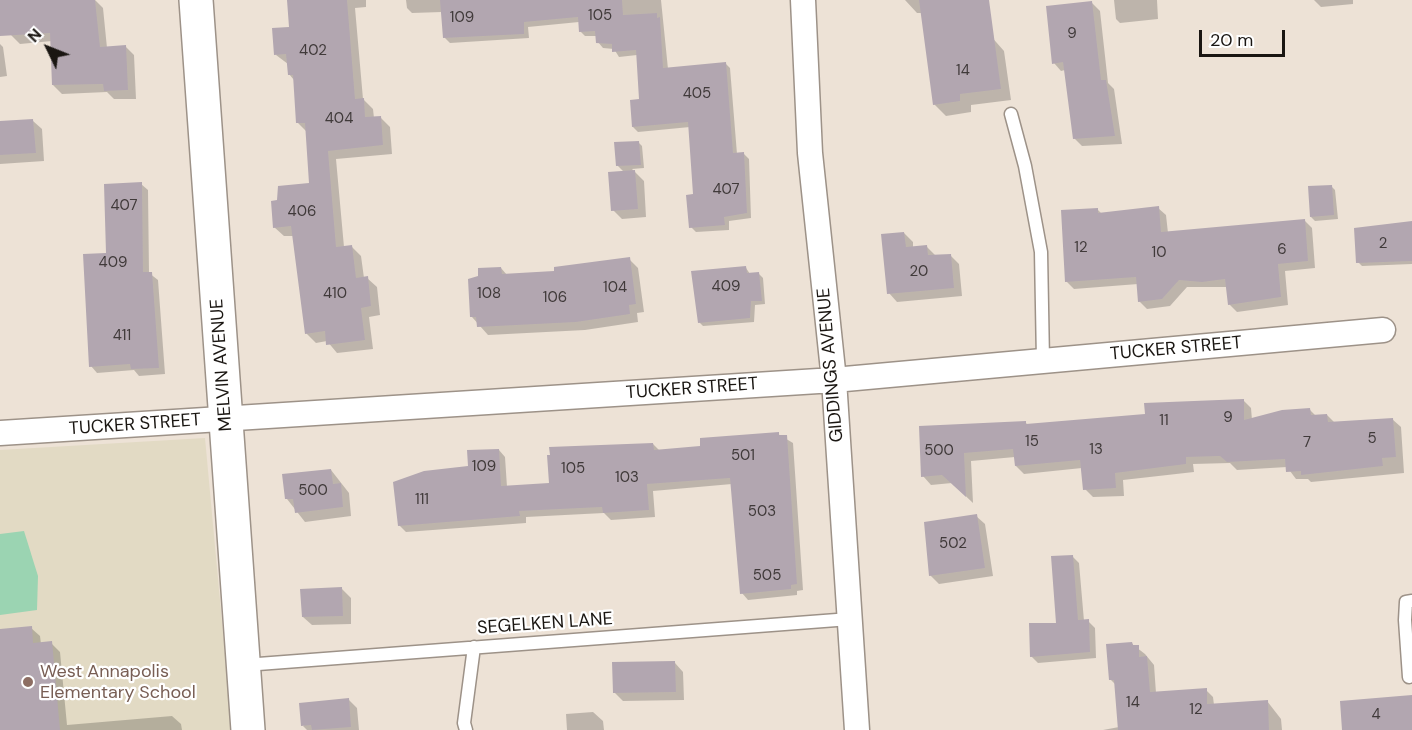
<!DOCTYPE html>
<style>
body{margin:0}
#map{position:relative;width:1412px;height:730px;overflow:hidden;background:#ede2d6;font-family:"DM Sans",sans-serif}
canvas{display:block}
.north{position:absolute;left:18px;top:18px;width:60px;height:60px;-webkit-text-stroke:4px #fff;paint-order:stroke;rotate:313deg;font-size:16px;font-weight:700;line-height:24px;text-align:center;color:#1a1612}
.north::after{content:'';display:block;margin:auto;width:21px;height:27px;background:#1a1612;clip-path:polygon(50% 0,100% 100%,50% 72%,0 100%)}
.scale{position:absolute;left:1199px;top:30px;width:86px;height:27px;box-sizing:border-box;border:3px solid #1a1612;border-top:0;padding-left:8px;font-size:18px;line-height:21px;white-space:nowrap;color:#1a1612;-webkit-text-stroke:4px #fff;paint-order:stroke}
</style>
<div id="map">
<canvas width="1412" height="730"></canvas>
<div class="north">N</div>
<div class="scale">20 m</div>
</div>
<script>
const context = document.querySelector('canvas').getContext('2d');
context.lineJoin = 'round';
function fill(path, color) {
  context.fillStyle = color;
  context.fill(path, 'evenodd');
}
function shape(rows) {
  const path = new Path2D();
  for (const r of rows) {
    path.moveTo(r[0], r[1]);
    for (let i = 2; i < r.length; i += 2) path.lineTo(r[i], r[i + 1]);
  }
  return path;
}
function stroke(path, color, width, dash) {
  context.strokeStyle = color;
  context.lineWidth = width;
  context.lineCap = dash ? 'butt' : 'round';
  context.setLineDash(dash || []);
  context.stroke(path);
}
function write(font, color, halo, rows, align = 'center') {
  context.font = font + ' "DM Sans",sans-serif';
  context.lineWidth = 4.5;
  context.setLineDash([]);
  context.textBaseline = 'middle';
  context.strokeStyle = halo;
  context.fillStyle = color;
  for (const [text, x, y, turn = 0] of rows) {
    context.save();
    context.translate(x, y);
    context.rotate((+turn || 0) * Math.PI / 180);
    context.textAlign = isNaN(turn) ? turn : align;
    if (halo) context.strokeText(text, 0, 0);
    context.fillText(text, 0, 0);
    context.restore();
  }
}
fill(shape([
 [205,438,232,730,0,730,0,450]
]), '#e2dac4');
fill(shape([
 [24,531,38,576,37,610,0,615,0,534]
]), '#9bd4b2');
fill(shape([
 [81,0,95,0,103,8,107,48,125,46,134,55,136,99,114,99,107,92,62,94,53,85,52,41,20,44,11,35],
 [288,0,366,0,366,7,355,8,363,99,373,109,374,118,381,118,390,127,392,154,336,159,344,247,352,247,361,256,364,278,367,278,377,287,380,315,369,317,373,349,337,353,327,341,316,343,306,333,294,236,284,236,274,227,311,185,307,132,298,123,294,80,289,74,288,64,276,55,291,28],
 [406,0,661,0,668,69,725,63,730,68,737,154,744,154,749,159,751,218,729,221,729,230,696,232,691,227,695,195,690,127,638,132,633,127,640,100,637,55,619,57,614,49,603,48,598,42,597,36,585,36,580,31,579,22,528,27,529,38,450,43,445,38,442,12,412,13,407,8],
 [905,0,959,0,1004,51,1011,100,971,105,971,112,946,116,934,104,922,13,917,13],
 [1114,0,1157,0,1158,19,1120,23,1116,19],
 [1314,0,1353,0,1353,4,1321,7],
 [1092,3,1100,11,1108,83,1114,89,1122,144,1082,146,1074,138,1065,70,1061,71,1054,63],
 [0,44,3,47,7,76,0,77],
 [33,121,42,129,44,161,0,164,0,122],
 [638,142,642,146,644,168,632,169,644,181,646,217,622,219,613,210,624,172,617,165],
 [141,184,148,190,149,273,158,280,165,374,139,376,134,370,97,373,91,366,108,255],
 [1331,186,1335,190,1338,219,1315,221,1311,217],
 [1158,208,1166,215,1168,233,1304,220,1312,228,1315,268,1285,271,1288,305,1237,312,1229,304,1227,287,1187,287,1170,306,1147,309,1139,301,1138,284,1074,289,1066,281,1097,209,1102,214],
 [1412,223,1412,264,1362,266,1358,262],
 [904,233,913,242,913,248,927,247,936,256,950,255,959,264,962,296,897,302,889,293],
 [629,259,638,268,644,312,637,313,638,322,585,330,488,335,472,317,501,268,507,275,556,272],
 [746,268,750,274,759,274,763,278,765,304,755,305,754,322,703,326,699,322],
 [1243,400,1251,408,1252,420,1310,410,1316,416,1327,415,1335,423,1392,419,1401,427,1404,473,1311,482,1308,479,1296,479,1287,467,1237,470,1230,463,1193,464,1194,472,1123,480,1124,496,1093,497,1085,489,1082,468,1024,474,1016,466,1015,457,971,461,973,503,952,483,931,485,923,476,920,427,1025,422,1028,425,1146,416],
 [778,434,793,443,803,590,797,591,797,595,748,600,742,593,732,484,653,491,655,517,611,520,604,513,526,517,526,523,406,532,399,525,470,467,499,450,505,457,507,487,550,485,653,444,660,451,702,447],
 [331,470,349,493,351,516,305,522,287,499],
 [976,516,985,524,993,576,939,584,930,575],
 [1072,556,1079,563,1084,621,1088,621,1095,628,1096,658,1038,663,1031,656,1058,624],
 [342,589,351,598,351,624,312,625,303,617],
 [31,628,40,636,41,644,51,643,60,652,67,725,172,716,181,724,182,730,0,730,0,631],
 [1132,644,1145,654,1154,665,1156,693,1206,690,1213,697,1214,705,1267,701,1281,719,1282,730,1103,730,1119,727,1116,685,1110,679],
 [675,663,683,672,684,700,623,701,614,692],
 [348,699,357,708,359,730,307,730,303,726],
 [593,712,603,721,604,730,567,730,566,714]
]), '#0003');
fill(shape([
 [0,0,95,0,100,47,126,45,128,90,104,91,103,84,52,85,50,33,0,36],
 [287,0,347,0,355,99,364,98,365,117,381,116,383,145,328,151,336,247,352,245,356,278,368,276,371,306,361,308,365,340,326,345,325,331,305,334,291,226,273,228,271,201,277,200,278,186,309,183,305,123,296,123,293,75,288,75,286,54,274,55,272,28,289,27],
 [440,0,622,0,623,15,657,13,657,18,660,17,663,68,726,62,733,153,744,152,747,213,724,217,725,225,689,228,686,195,693,194,688,122,632,127,630,100,639,99,636,50,612,52,612,44,596,43,595,31,579,32,578,17,524,22,524,34,443,38],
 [919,0,989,0,1001,89,960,94,960,101,933,105],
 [1092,1,1101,80,1106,80,1115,136,1073,139,1063,62,1052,64,1046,6],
 [33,119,36,153,0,155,0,121],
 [639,141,641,165,616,166,614,142],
 [635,170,638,209,611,211,608,172],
 [142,182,143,272,152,272,159,368,131,369,130,364,89,367,83,254,106,253,104,184],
 [1332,185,1334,215,1310,217,1308,186],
 [1159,206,1161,232,1305,219,1308,261,1278,264,1281,297,1228,305,1225,279,1202,282,1179,280,1162,299,1138,302,1136,277,1065,282,1061,210,1098,208,1098,213],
 [1412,221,1412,261,1356,263,1354,228],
 [904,232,906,247,927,245,928,255,951,254,954,288,887,294,881,234],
 [630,257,636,304,629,305,630,314,576,322,477,327,476,317,470,317,468,279,478,276,478,268,501,267,502,274,554,271,554,267],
 [746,266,747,273,759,272,762,301,751,301,750,318,698,323,691,271],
 [1244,399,1244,420,1282,410,1310,408,1311,415,1327,414,1328,422,1393,418,1396,457,1382,458,1383,466,1301,475,1301,471,1286,472,1285,459,1227,462,1220,456,1186,457,1186,464,1115,473,1116,488,1083,490,1080,460,1015,466,1013,449,964,453,966,497,942,475,921,477,919,426,1026,421,1026,424,1145,414,1144,403],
 [779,432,779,435,787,435,797,584,791,585,791,589,740,594,730,478,647,484,649,510,603,513,602,507,519,511,520,516,398,526,393,482,424,471,468,466,467,450,499,449,501,486,549,483,547,455,550,455,549,447,653,443,654,450,700,446,700,438],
 [331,469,333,484,341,483,343,507,295,513,293,499,285,499,282,474],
 [977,514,985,568,929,576,924,522],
 [1073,555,1078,620,1089,619,1090,652,1030,657,1029,623,1056,623,1051,556],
 [342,587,343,616,302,617,300,589],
 [32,626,33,643,52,641,60,730,0,730,0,629],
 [1132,642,1133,645,1139,645,1139,657,1147,656,1150,692,1207,688,1207,704,1268,700,1269,730,1118,730,1114,680,1109,680,1106,644],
 [675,661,676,692,613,693,612,662],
 [1412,695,1412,730,1342,730,1340,701],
 [349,698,351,727,312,730,311,725,301,726,299,703]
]), '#b2a6b0');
const lane = shape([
 [1011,114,1025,166,1041,252,1043,361],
 [1412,601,1406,602,1405,620,1409,677,1412,676],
 [245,665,850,619],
 [466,730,464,723,474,647]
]);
const street = shape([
 [803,0,810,153,834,380,857,730],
 [0,433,834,380,1383,330]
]);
const secondary = shape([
 [196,0,248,730]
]);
stroke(lane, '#9d9288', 15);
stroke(street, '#9d9288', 27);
stroke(secondary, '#9d9288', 36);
stroke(lane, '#fff', 12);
stroke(street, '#fff', 24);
stroke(secondary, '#fff', 33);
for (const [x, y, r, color] of [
 [28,682,6,"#8d6e63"]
]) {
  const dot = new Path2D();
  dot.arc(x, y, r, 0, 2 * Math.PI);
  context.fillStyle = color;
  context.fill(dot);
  stroke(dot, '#fff', 2);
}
write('15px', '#403a3a', null, [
 ["105",600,16],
 ["109",462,18],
 ["9",1072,34],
 ["402",313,51],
 ["14",963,71],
 ["405",697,94],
 ["404",339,119],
 ["407",726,190],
 ["407",124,206],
 ["406",302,212],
 ["2",1383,244],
 ["12",1081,248],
 ["6",1282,250],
 ["10",1159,253],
 ["409",113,263],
 ["20",919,272],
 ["409",726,287],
 ["104",615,288],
 ["410",335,294],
 ["108",489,294],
 ["106",555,298],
 ["411",122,336],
 ["9",1228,418],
 ["11",1164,421],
 ["5",1372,439],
 ["15",1032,442],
 ["7",1307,443],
 ["13",1096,450],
 ["500",939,451],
 ["501",743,456],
 ["109",484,467],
 ["105",573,469],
 ["103",627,478],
 ["500",313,491],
 ["111",422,500],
 ["503",762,512],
 ["502",953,544],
 ["505",767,576],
 ["14",1133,703],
 ["12",1196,710],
 ["4",1376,715]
]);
write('18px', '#1a1612', '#fff', [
 ["TUCKER STREET",1176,349,-5],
 ["MELVIN AVENUE",222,365,-94],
 ["GIDDINGS AVENUE",831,365,-95],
 ["TUCKER STREET",692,389,-4],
 ["TUCKER STREET",135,425,-4],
 ["SEGELKEN LANE",545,624,-4]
]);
write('18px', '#785e54', '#fff', [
 ["West Annapolis",40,672],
 ["Elementary School",40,693]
], 'left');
</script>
